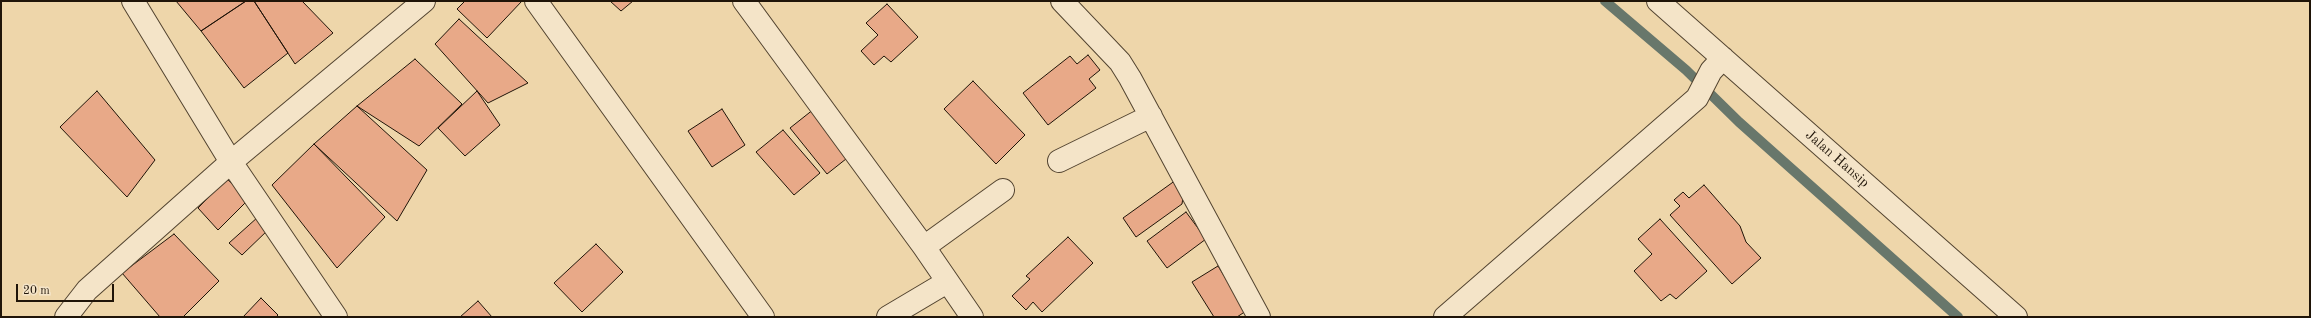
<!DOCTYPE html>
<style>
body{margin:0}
#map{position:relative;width:2311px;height:318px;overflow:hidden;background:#eed6aa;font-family:"Old Standard TT",serif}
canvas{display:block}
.frame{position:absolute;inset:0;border:2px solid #1f1408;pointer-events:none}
.scale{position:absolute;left:16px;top:284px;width:98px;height:18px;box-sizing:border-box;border:2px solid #1f1408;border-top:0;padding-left:5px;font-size:12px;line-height:14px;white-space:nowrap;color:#1f1408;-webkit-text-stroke:3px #f4e4c8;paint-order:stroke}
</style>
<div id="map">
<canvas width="2311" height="318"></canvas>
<div class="frame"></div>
<div class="scale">20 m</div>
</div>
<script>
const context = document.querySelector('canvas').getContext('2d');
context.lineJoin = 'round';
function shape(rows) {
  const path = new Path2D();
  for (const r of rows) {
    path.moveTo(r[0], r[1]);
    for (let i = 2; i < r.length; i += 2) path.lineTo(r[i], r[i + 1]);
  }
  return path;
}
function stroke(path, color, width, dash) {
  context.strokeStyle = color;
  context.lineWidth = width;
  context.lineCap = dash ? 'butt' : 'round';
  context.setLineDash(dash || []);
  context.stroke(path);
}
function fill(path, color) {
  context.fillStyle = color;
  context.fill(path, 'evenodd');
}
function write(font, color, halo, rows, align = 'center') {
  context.font = font + ' "Old Standard TT",serif';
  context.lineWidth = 4;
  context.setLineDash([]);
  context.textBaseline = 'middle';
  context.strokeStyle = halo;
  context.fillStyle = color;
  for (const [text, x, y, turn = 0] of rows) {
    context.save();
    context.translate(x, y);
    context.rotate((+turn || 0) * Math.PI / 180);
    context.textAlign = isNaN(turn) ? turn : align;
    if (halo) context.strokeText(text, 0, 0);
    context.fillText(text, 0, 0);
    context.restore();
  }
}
stroke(shape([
 [1605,1,1686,70,1739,122,1958,317]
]), '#68776b', 10);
const building = shape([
 [176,1,246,1,201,31,176,1],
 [246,1,254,1,288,53,244,88,201,31,246,1],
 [254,1,302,1,333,33,295,64,254,1],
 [465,1,522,1,487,38,457,9,465,1],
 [610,1,633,1,621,11,610,1],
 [887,4,918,37,891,62,884,56,874,65,861,51,878,35,866,23,887,4],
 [459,19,528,83,488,103,435,44,459,19],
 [1088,55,1100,70,1089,79,1096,88,1048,125,1023,93,1070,56,1077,64,1088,55],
 [415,59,462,104,419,146,357,106,415,59],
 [973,81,1025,135,996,164,944,109,973,81],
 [97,91,155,160,127,197,60,127,97,91],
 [477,91,500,125,465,156,438,128,477,91],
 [357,106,427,170,397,221,314,144,357,106],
 [722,109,745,145,712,167,688,131,722,109],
 [814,109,851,155,827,174,790,128,814,109],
 [783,130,820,173,794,195,756,152,783,130],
 [314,144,385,217,337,268,272,185,314,144],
 [227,179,249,199,218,230,198,208,227,179],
 [1176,180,1184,191,1182,204,1136,237,1123,218,1176,180],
 [1704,185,1740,226,1746,242,1761,258,1732,284,1670,215,1680,206,1674,200,1683,192,1689,198,1704,185],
 [1186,212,1206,239,1167,268,1147,241,1186,212],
 [258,217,269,229,242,255,229,243,258,217],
 [1660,219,1707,271,1676,299,1670,294,1661,301,1634,271,1652,254,1638,239,1660,219],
 [174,234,219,281,183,317,160,317,122,273,174,234],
 [1068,237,1093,263,1042,312,1033,302,1026,310,1012,296,1030,279,1026,276,1068,237],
 [596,244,623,272,582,312,554,283,596,244],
 [1218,266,1246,311,1237,317,1214,317,1192,282,1218,266],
 [261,298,278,315,276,317,243,317,261,298],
 [478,301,492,317,460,317,478,301]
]);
fill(building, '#e8a988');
stroke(building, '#1f1408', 1);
const minor = shape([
 [133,1,231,162,336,317],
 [536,1,763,317],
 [744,1,924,247,972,317],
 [1062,1,1120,62,1130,78,1259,317],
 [1658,1,2016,317],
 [1059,161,1151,116],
 [924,247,1003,190],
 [66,317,87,290,231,162,424,1],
 [888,317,947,282],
 [1445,317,1697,98,1711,71,1723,58]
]);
stroke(minor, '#534430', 24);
stroke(minor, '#f4e4c8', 22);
write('14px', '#1f1408', '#f4e4c8', [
 ["Jalan Hansip",1837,159,41]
]);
</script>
